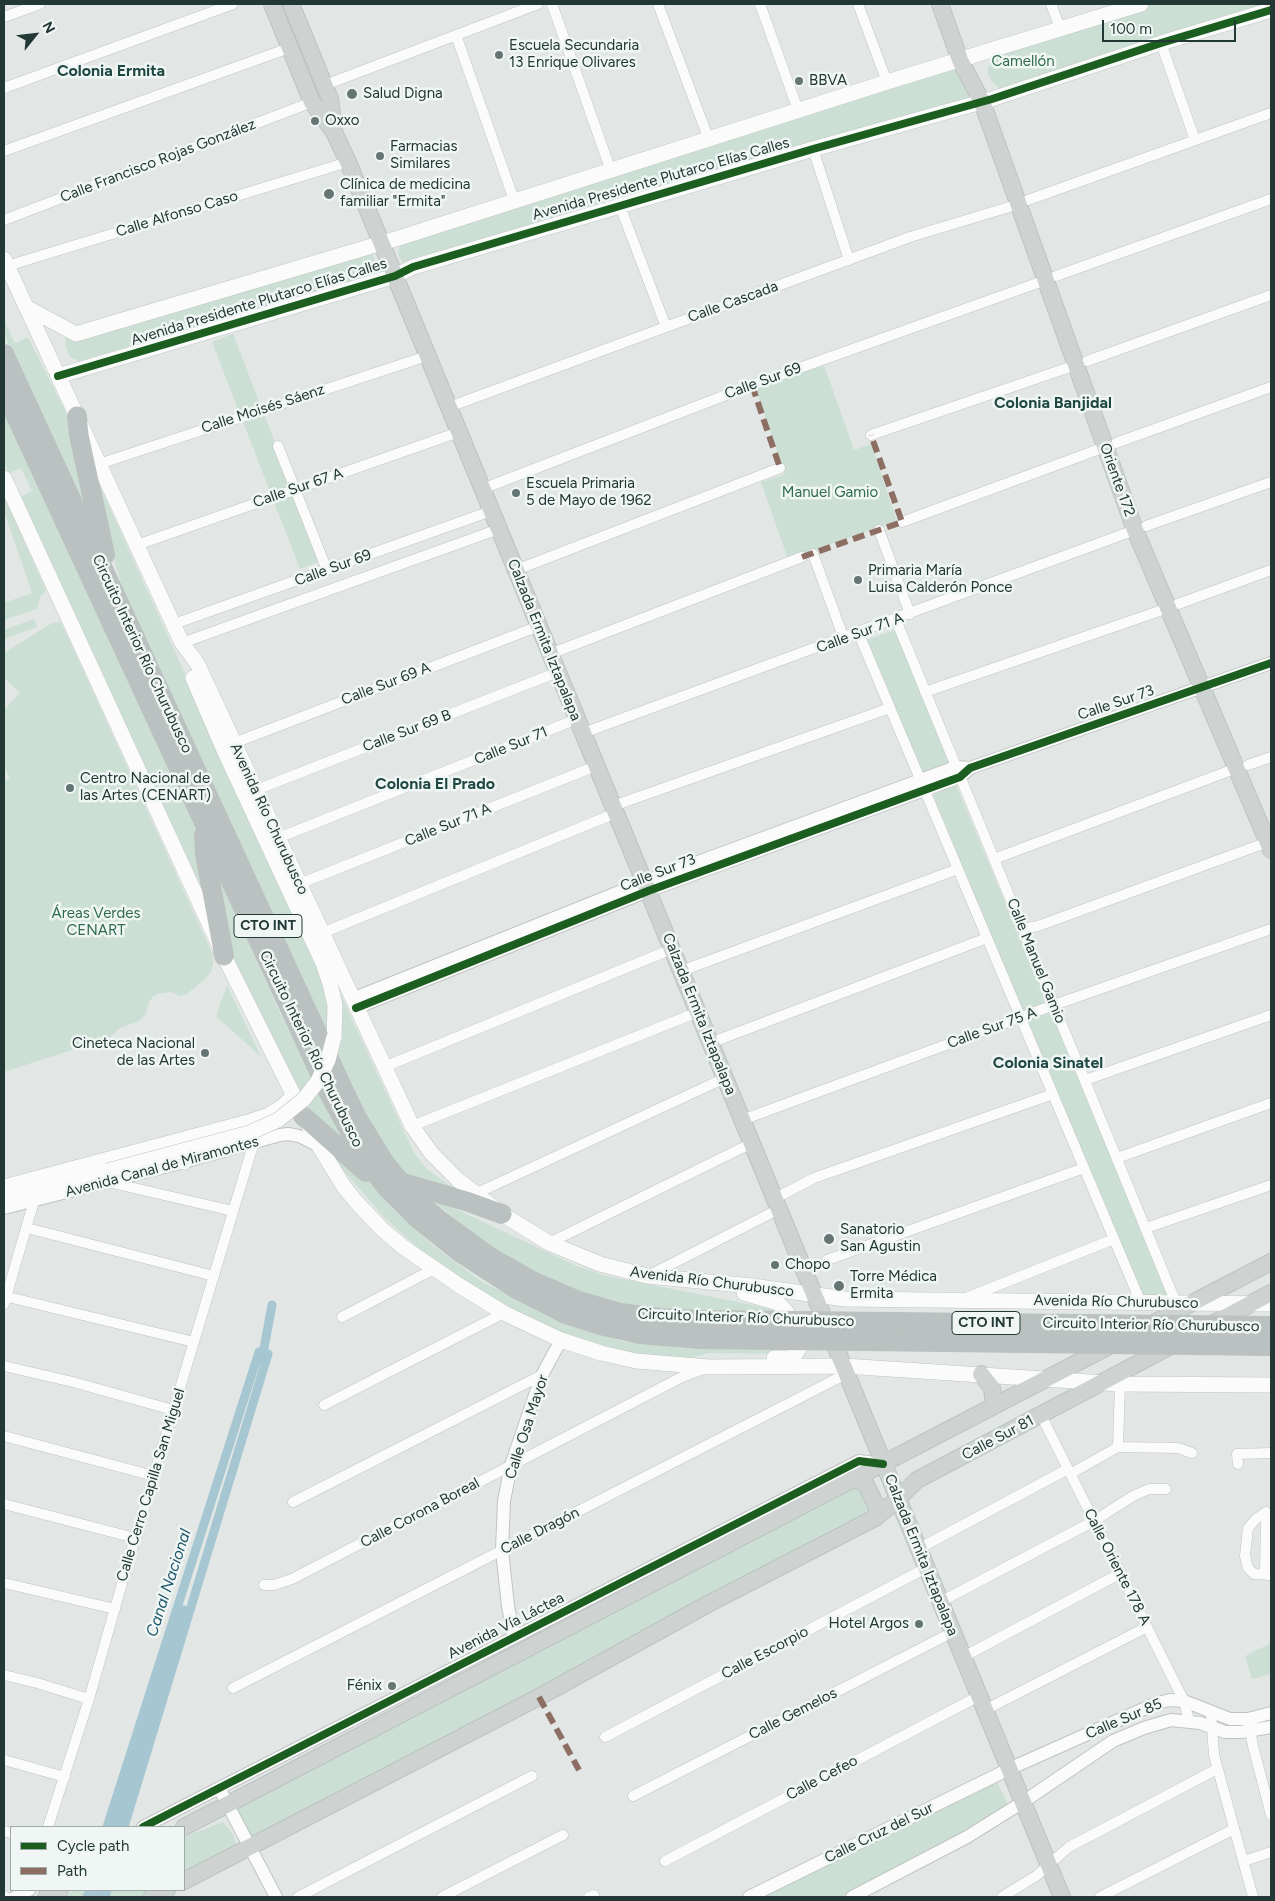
<!DOCTYPE html>
<meta charset="utf-8">
<style>
body{margin:0}
#map{position:relative;width:1275px;height:1901px;overflow:hidden;background:#e2e7e5;font-family:Figtree,sans-serif}
canvas{display:block}
.frame{position:absolute;inset:0;border:5px solid #223835;pointer-events:none}
.legend{position:absolute;left:10px;top:1826px;width:175px;height:65px;box-sizing:border-box;background:#f0f6f4;border:1px solid #9eaaa8;margin:0;padding:6px 9px;list-style:none;font-size:15px;color:#223835}
.legend li{display:flex;align-items:center;gap:10px;height:25px}
.legend b{width:25px;border:1px solid #9eaaa8}
.north{position:absolute;left:10px;top:10px;width:50px;height:50px;-webkit-text-stroke:4px #f0f6f4;paint-order:stroke;rotate:61deg;font-size:14px;font-weight:700;line-height:20px;text-align:center;color:#223835}
.north::after{content:'';display:block;margin:auto;width:18px;height:22px;background:#223835;clip-path:polygon(50% 0,100% 100%,50% 72%,0 100%)}
.scale{position:absolute;left:1102px;top:20px;width:134px;height:22px;box-sizing:border-box;border:2px solid #223835;border-top:0;padding-left:6px;font-size:15px;line-height:18px;white-space:nowrap;color:#223835;-webkit-text-stroke:4px #f0f6f4;paint-order:stroke}
</style>
<div id="map">
<canvas width="1275" height="1901"></canvas>
<div class="frame"></div>
<ul class="legend">
<li><b style="height:6px;background:#1b5e20"></b>Cycle path</li>
<li><b style="height:6px;background:#8d6e63"></b>Path</li>
</ul>
<div class="north">N</div>
<div class="scale">100 m</div>
</div>
<script>
const context = document.querySelector('canvas').getContext('2d');
context.lineJoin = 'round';
function fill(path, color) {
  context.fillStyle = color;
  context.fill(path, 'evenodd');
}
function shape(rows) {
  const path = new Path2D();
  for (const r of rows) {
    path.moveTo(r[0], r[1]);
    for (let i = 2; i < r.length; i += 2) path.lineTo(r[i], r[i + 1]);
  }
  return path;
}
function stroke(path, color, width, dash) {
  context.strokeStyle = color;
  context.lineWidth = width;
  context.lineCap = dash ? 'butt' : 'round';
  context.setLineDash(dash || []);
  context.stroke(path);
}
function write(font, color, halo, rows, align = 'center') {
  context.font = font + ' Figtree,sans-serif';
  context.lineWidth = 5;
  context.setLineDash([]);
  context.textBaseline = 'middle';
  context.strokeStyle = halo;
  context.fillStyle = color;
  for (const [text, x, y, turn = 0] of rows) {
    context.save();
    context.translate(x, y);
    context.rotate((+turn || 0) * Math.PI / 180);
    context.textAlign = isNaN(turn) ? turn : align;
    if (halo) context.strokeText(text, 0, 0);
    context.fillText(text, 0, 0);
    context.restore();
  }
}
fill(shape([
 [1150,4,1271,4,1000,89,993,83,988,74,988,69,992,54,1009,47],
 [957,66,968,91,969,97,964,102,405,264,402,262,398,254,400,244],
 [368,253,372,254,376,262,375,268,371,276,79,361,70,357,66,347,65,338,68,335],
 [4,320,15,343,28,337,68,417,97,540,4,334],
 [233,334,321,561,300,569,212,342],
 [824,365,854,450,871,444,897,521,788,559,761,482,785,474,756,389],
 [4,410,196,829,209,909,20,497,32,491,21,468,9,473,4,462],
 [88,460,318,967,326,963,414,1153,428,1170,462,1194,405,1176,389,1156,370,1124,127,607],
 [4,496,46,591,40,597,37,609,4,620,4,603,32,593,4,511],
 [34,619,37,627,4,639,4,630],
 [61,622,213,955,213,963,211,972,206,978,187,994,180,996,171,992,157,994,152,998,148,1004,146,1014,139,1021,120,1028,109,1038,4,1072,4,782,10,779,4,766,4,710,20,693,4,678,4,653,52,623],
 [895,630,952,765,923,776,866,640],
 [956,785,1169,1295,1140,1298,933,795],
 [210,857,281,1015,349,1150,308,1111,234,959,225,932],
 [227,985,261,1057,216,1016],
 [320,1137,369,1181,392,1208,436,1248,481,1281,553,1317,621,1341,681,1347,792,1348,786,1354,710,1353,685,1359,617,1353,546,1328,475,1291,428,1257,384,1217,329,1154],
 [426,1195,577,1266,607,1276,783,1311,681,1312,659,1310,598,1300,538,1275,478,1238],
 [850,1487,863,1488,872,1507,866,1518,255,1843,236,1807],
 [1271,1643,1271,1674,1252,1679,1245,1656],
 [995,1778,1010,1809,846,1897,758,1897],
 [223,1822,233,1834,237,1849,184,1875,184,1837],
 [75,1890,155,1890,140,1897,61,1897]
]), '#ccdfd4');
stroke(shape([
 [262,1359,272,1305],
 [107,1827,259,1352,268,1354,124,1827],
 [116,1827,184,1610],
 [87,1897,90,1890],
 [97,1897,99,1890],
 [105,1897,107,1890]
]), '#a6c7d2', 9);
const minor = shape([
 [552,4,611,171],
 [658,4,709,140],
 [760,4,798,110],
 [858,4,887,82],
 [1051,4,1060,28],
 [4,17,40,4],
 [456,35,514,200],
 [1161,43,1195,140],
 [325,85,538,4],
 [4,88,233,4],
 [813,149,849,260],
 [4,151,289,48],
 [1028,200,1271,113],
 [620,206,666,327],
 [4,220,312,102],
 [7,266,348,162],
 [1056,276,1271,199],
 [1087,361,1271,295],
 [449,407,910,237,1019,204],
 [871,435,1076,365],
 [1116,443,1271,387],
 [278,446,327,570],
 [99,464,427,356],
 [482,489,752,385,1046,280],
 [902,522,1105,447],
 [1146,526,1271,482],
 [879,530,910,614],
 [137,545,459,432],
 [813,554,844,639],
 [516,570,780,468],
 [1178,604,1271,570],
 [896,620,1176,1303],
 [174,624,491,511],
 [858,632,1141,1303],
 [182,643,499,529],
 [550,654,802,557],
 [925,692,1168,608],
 [583,733,1135,530],
 [234,743,539,626],
 [1248,765,1271,757],
 [256,790,558,672],
 [613,806,890,708],
 [278,838,577,719],
 [994,859,1237,768],
 [299,884,596,766],
 [1023,929,1038,926,1268,842],
 [322,933,616,813],
 [681,971,958,869],
 [710,1043,987,938],
 [384,1067,672,949],
 [1085,1080,1271,1015],
 [742,1120,1054,1005,1271,929],
 [412,1126,698,1012],
 [1117,1158,1271,1103],
 [108,1182,233,1211],
 [475,1194,725,1078],
 [774,1199,814,1178,1053,1094],
 [27,1228,214,1276],
 [1146,1228,1271,1185],
 [549,1243,752,1143],
 [827,1260,1084,1168],
 [648,1276,779,1209],
 [4,1296,194,1342],
 [966,1298,1114,1239],
 [4,1304,34,1201],
 [342,1317,434,1269],
 [4,1366,73,1382,173,1410],
 [324,1405,504,1313],
 [1041,1415,1184,1701,1189,1721],
 [4,1436,154,1476],
 [1118,1447,1120,1384],
 [1238,1464,1237,1454,1271,1453],
 [1070,1474,1118,1447,1178,1448,1192,1453],
 [293,1502,542,1375],
 [4,1504,135,1538],
 [1266,1512,1256,1519,1248,1528,1245,1556,1248,1568,1254,1574,1271,1575],
 [918,1549,1068,1469],
 [1265,1574,1266,1512],
 [4,1583,115,1609],
 [264,1585,274,1585,292,1579,682,1377,703,1369],
 [940,1602,1094,1521,1133,1496,1149,1489,1166,1489],
 [963,1657,1121,1573],
 [4,1675,37,1683,89,1699],
 [233,1688,846,1374],
 [985,1710,1147,1627],
 [1211,1712,1214,1755,1253,1897],
 [1249,1724,1253,1746,1271,1815],
 [605,1737,926,1568],
 [4,1760,65,1777],
 [633,1796,953,1632],
 [48,1827,89,1699,135,1538,254,1142],
 [4,1831,11,1833],
 [665,1861,979,1696],
 [1244,1861,1271,1852],
 [4,1897,6,1897],
 [298,1897,532,1776],
 [442,1897,563,1835],
 [589,1897,594,1895],
 [1002,1897,1036,1876,1069,1847,1217,1769],
 [1100,1897,1234,1829]
]);
const tertiary = shape([
 [352,999,644,882,956,767,970,768],
 [356,1008,648,891,960,777,970,768,1271,663],
 [4,1208,184,1162,280,1135,288,1134,299,1136,319,1146],
 [514,1637,508,1606,502,1550,504,1501,511,1465,542,1375,561,1340],
 [219,1788,276,1897],
 [143,1827,859,1461,883,1464],
 [15,1897,29,1890],
 [749,1897,1009,1769,1157,1703,1170,1700,1184,1701,1230,1719,1248,1719,1271,1713],
 [852,1897,967,1837,1023,1802,1113,1741,1144,1728,1171,1720,1200,1723,1225,1732,1241,1732,1271,1727]
]);
const secondary = shape([
 [4,259,182,643,197,663,412,1126,432,1154,458,1180,502,1214,549,1243,600,1264,647,1276,752,1286,845,1299,1271,1304],
 [26,307,76,334,402,237,887,82,1141,4],
 [58,376,395,276,413,267,813,149,992,99,1161,43,1271,10],
 [4,478,224,956,319,1146,344,1187,358,1204,383,1230,403,1247,460,1286,504,1313,561,1340,601,1353,636,1361,709,1367,844,1366,1120,1384,1271,1385],
 [193,678,224,750,323,963,330,984,335,1005,334,1037],
 [175,1142,172,1147,172,1153,176,1160,184,1162],
 [157,1168,162,1163,164,1157,162,1150,158,1147],
 [4,1187,248,1122,269,1115,282,1107,293,1096],
 [4,1199,107,1171],
 [744,1293,778,1303,786,1311,800,1347,794,1356,788,1358,774,1358]
]);
const primary = shape([
 [272,4,312,102,334,132,348,162,1062,1897],
 [291,4,330,99,334,129],
 [940,4,960,60,982,102,1135,530,1271,850],
 [981,1374,992,1388,994,1406],
 [853,1479,865,1483,876,1505,877,1511,875,1518],
 [184,1827,1271,1262],
 [184,1881,539,1697,708,1604,875,1518,898,1499,917,1480,1271,1293],
 [46,1897,60,1890],
 [152,1897,167,1890]
]);
const motorway = shape([
 [4,354,343,1089,357,1118,386,1165,413,1197,438,1219,490,1257,532,1281,576,1300,620,1313,659,1318,700,1320],
 [4,390,330,1095,365,1159,387,1188,417,1218,458,1251,515,1288,566,1314,600,1325,640,1334,701,1339],
 [77,416,79,435,105,555],
 [204,835,205,854,224,956],
 [303,1116,366,1172],
 [403,1183,469,1202,502,1214]
]);
stroke(minor, '#bfc4c2', 11);
stroke(tertiary, '#bfc4c2', 14);
stroke(secondary, '#bec5c3', 16);
stroke(primary, '#bcc3c2', 18);
stroke(motorway, '#bcc3c2', 20);
stroke(minor, '#fbfbfb', 10);
stroke(tertiary, '#fbfbfb', 12);
stroke(secondary, '#fbfbfb', 15);
stroke(primary, '#ced3d2', 16);
stroke(motorway, '#bac1c0', 19);
const secondaryBridge = shape([
 [107,1171,249,1133,278,1120,304,1099,318,1081,328,1060,334,1037]
]);
const motorwayBridge = shape([
 [700,1320,1271,1326],
 [701,1339,1271,1346]
]);
stroke(secondaryBridge, '#bec5c3', 16, []);
stroke(motorwayBridge, '#bcc3c2', 20, []);
stroke(secondaryBridge, '#fbfbfb', 15);
stroke(motorwayBridge, '#bac1c0', 19);
stroke(shape([
 [752,385,780,468],
 [802,557,902,522,871,435],
 [539,1697,579,1770]
]), '#8d6e63', 6, [12, 6]);
stroke(shape([
 [58,376,395,276,413,267,813,149,992,99,1161,43,1271,10],
 [356,1008,648,891,960,777,970,768,1271,663],
 [143,1827,859,1461,883,1464]
]), '#1b5e20', 8);
for (const [x, y, r, color] of [
 [499,55,5,"#657573"],
 [799,81,5,"#657573"],
 [352,94,6,"#657573"],
 [315,121,5,"#657573"],
 [380,156,5,"#657573"],
 [329,194,6,"#657573"],
 [516,493,5,"#657573"],
 [858,580,5,"#657573"],
 [70,788,5,"#657573"],
 [205,1053,5,"#657573"],
 [829,1239,6,"#657573"],
 [775,1265,5,"#657573"],
 [839,1286,6,"#657573"],
 [919,1624,5,"#657573"],
 [392,1686,5,"#657573"]
]) {
  const dot = new Path2D();
  dot.arc(x, y, r, 0, 2 * Math.PI);
  context.fillStyle = color;
  context.fill(dot);
  stroke(dot, '#f0f6f4', 2);
}
for (const [x, y, w] of [
 [268,926,68],
 [986,1323,68]
]) {
  const box = new Path2D();
  box.roundRect(x - w / 2, y - 11.5, w, 23, 4);
  context.fillStyle = '#f0f6f4';
  context.fill(box);
  stroke(box, '#223835', 1);
}
write('bold 14px', '#223835', null, [
 ["CTO INT",268,926],
 ["CTO INT",986,1323]
]);
write('15px', '#223835', '#f0f6f4', [
 ["Escuela Secundaria",509,46],
 ["13 Enrique Olivares",509,63],
 ["BBVA",809,81],
 ["Salud Digna",363,94],
 ["Oxxo",325,121],
 ["Farmacias",390,147],
 ["Similares",390,164],
 ["Clínica de medicina",340,185],
 ["familiar \"Ermita\"",340,202],
 ["Escuela Primaria",526,484],
 ["5 de Mayo de 1962",526,501],
 ["Primaria María",868,571],
 ["Luisa Calderón Ponce",868,588],
 ["Centro Nacional de",80,779],
 ["las Artes (CENART)",80,796],
 ["Cineteca Nacional",195,1044,"right"],
 ["de las Artes",195,1061,"right"],
 ["Sanatorio",840,1230],
 ["San Agustin",840,1247],
 ["Chopo",785,1265],
 ["Torre Médica",850,1277],
 ["Ermita",850,1294],
 ["Hotel Argos",909,1624,"right"],
 ["Fénix",382,1686,"right"]
], 'left');
write('15px', '#306b4e', '#f0f6f4', [
 ["Camellón",1023,62],
 ["Manuel Gamio",830,493],
 ["Áreas Verdes",96,914],
 ["CENART",96,931]
]);
write('15px', '#223835', '#f0f6f4', [
 ["Calle Francisco Rojas González",158,161,-21],
 ["Avenida Presidente Plutarco Elías Calles",661,179,-16],
 ["Calle Alfonso Caso",177,214,-17],
 ["Avenida Presidente Plutarco Elías Calles",259,302,-17],
 ["Calle Cascada",733,302,-20],
 ["Calle Sur 69",763,381,-20],
 ["Calle Moisés Sáenz",263,409,-18],
 ["Oriente 172",1117,480,70],
 ["Calle Sur 67 A",298,488,-19],
 ["Calle Sur 69",333,568,-20],
 ["Calle Sur 71 A",860,633,-20],
 ["Calzada Ermita Iztapalapa",544,640,68],
 ["Circuito Interior Río Churubusco",142,654,65],
 ["Calle Sur 69 A",386,684,-21],
 ["Calle Sur 73",1116,703,-19],
 ["Calle Sur 69 B",407,731,-21],
 ["Calle Sur 71",511,746,-22],
 ["Avenida Río Churubusco",269,819,65],
 ["Calle Sur 71 A",448,825,-22],
 ["Calle Sur 73",658,873,-21],
 ["Calle Manuel Gamio",1036,961,68],
 ["Calzada Ermita Iztapalapa",699,1014,68],
 ["Calle Sur 75 A",992,1028,-20],
 ["Circuito Interior Río Churubusco",311,1049,64],
 ["Avenida Canal de Miramontes",162,1167,-15],
 ["Avenida Río Churubusco",712,1282,7],
 ["Avenida Río Churubusco",1116,1302,1],
 ["Circuito Interior Río Churubusco",746,1318,2],
 ["Circuito Interior Río Churubusco",1151,1325,1],
 ["Calle Osa Mayor",527,1427,-72],
 ["Calle Sur 81",998,1438,-28],
 ["Calle Cerro Capilla San Miguel",151,1485,-73],
 ["Calle Corona Boreal",420,1513,-28],
 ["Calle Dragón",540,1531,-27],
 ["Calzada Ermita Iztapalapa",921,1555,68],
 ["Calle Oriente 178 A",1117,1567,63],
 ["Avenida Vía Láctea",506,1626,-27],
 ["Calle Escorpio",765,1653,-28],
 ["Calle Gemelos",793,1714,-27],
 ["Calle Sur 85",1124,1719,-23],
 ["Calle Cefeo",822,1778,-28],
 ["Calle Cruz del Sur",879,1833,-26]
]);
write('bold 16px', '#204843', '#f0f6f4', [
 ["Colonia Ermita",111,71],
 ["Colonia Banjidal",1053,403],
 ["Colonia El Prado",435,784],
 ["Colonia Sinatel",1048,1063]
]);
write('italic 16px', '#22586e', '#f0f6f4', [
 ["Canal Nacional",169,1583,-72]
]);
</script>
